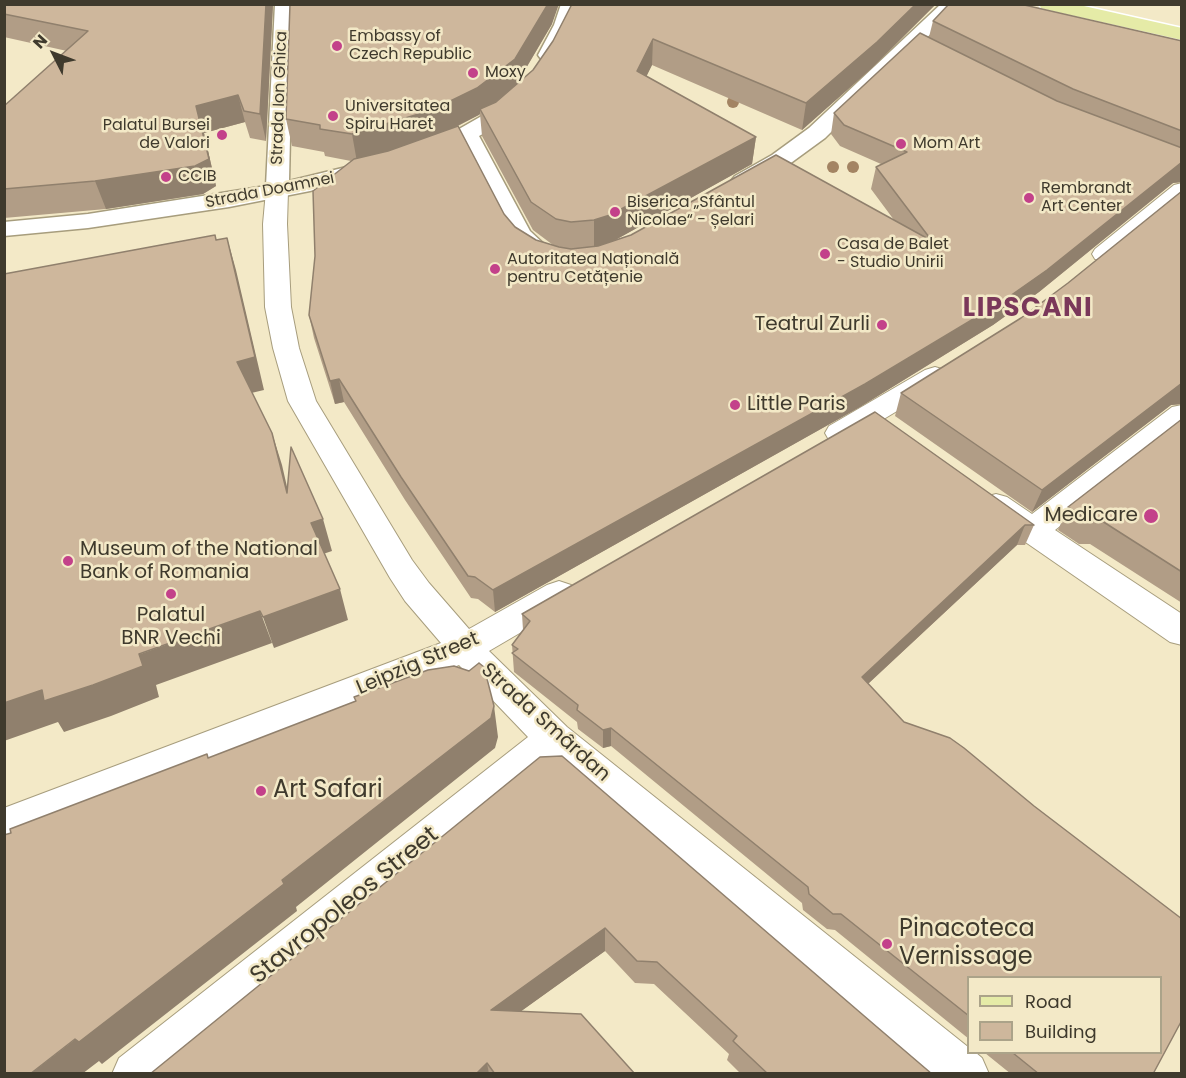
<!DOCTYPE html>
<meta charset="utf-8">
<style>
body{margin:0}
#map{position:relative;width:1186px;height:1078px;overflow:hidden;background:#f3e9c7;font-family:Poppins,sans-serif}
canvas{display:block}
.frame{position:absolute;inset:0;border:6px solid #3f3a2d;pointer-events:none}
.legend{position:absolute;left:967px;top:976px;width:195px;height:78px;box-sizing:border-box;background:#f3e9c7;border:2px solid #aba389;margin:0;padding:8px 10px;list-style:none;font-size:18px;color:#3f3a2d}
.legend li{display:flex;align-items:center;gap:12px;height:30px}
.legend b{width:30px;border:2px solid #aba389}
.north{position:absolute;left:24px;top:24px;width:60px;height:60px;-webkit-text-stroke:4px #f3e9c7;paint-order:stroke;rotate:312deg;font-size:16px;font-weight:700;line-height:24px;text-align:center;color:#3f3a2d}
.north::after{content:'';display:block;margin:auto;width:21px;height:27px;background:#3f3a2d;clip-path:polygon(50% 0,100% 100%,50% 72%,0 100%)}
</style>
<div id="map">
<canvas width="1186" height="1078"></canvas>
<div class="frame"></div>
<ul class="legend">
<li><b style="height:8px;background:#e5eba7"></b>Road</li>
<li><b style="height:16px;background:#ceb79c"></b>Building</li>
</ul>
<div class="north">N</div>
</div>
<script>
const context = document.querySelector('canvas').getContext('2d');
context.lineJoin = 'round';
function shape(rows) {
  const path = new Path2D();
  for (const r of rows) {
    path.moveTo(r[0], r[1]);
    for (let i = 2; i < r.length; i += 2) path.lineTo(r[i], r[i + 1]);
  }
  return path;
}
function stroke(path, color, width, dash) {
  context.strokeStyle = color;
  context.lineWidth = width;
  context.lineCap = dash ? 'butt' : 'round';
  context.setLineDash(dash || []);
  context.stroke(path);
}
function fill(path, color) {
  context.fillStyle = color;
  context.fill(path, 'evenodd');
}
function write(font, color, halo, rows, align = 'center') {
  context.font = font + ' Poppins,sans-serif';
  context.lineWidth = 5;
  context.setLineDash([]);
  context.textBaseline = 'middle';
  context.strokeStyle = halo;
  context.fillStyle = color;
  for (const [text, x, y, turn = 0] of rows) {
    context.save();
    context.translate(x, y);
    context.rotate((+turn || 0) * Math.PI / 180);
    context.textAlign = isNaN(turn) ? turn : align;
    if (halo) context.strokeText(text, 0, 0);
    context.fillText(text, 0, 0);
    context.restore();
  }
}
const pedestrian = shape([
 [1182,183,1182,202,1113,259,1104,261,1095,259,1092,254,1095,249,1174,185,1182,183],
 [277,184,285,186,288,191,287,224,291,307,299,348,316,401,412,560,429,583,469,629,547,585,559,581,571,585,575,594,571,603,489,651,567,727,968,1047,968,1052,975,1052,982,1058,989,1074,930,1074,554,760,171,1074,112,1074,119,1058,528,737,459,665,4,844,4,808,441,643,405,601,390,578,288,401,273,348,265,307,263,224,266,191,269,186,277,184],
 [935,367,945,370,949,376,945,382,849,440,839,443,829,440,825,433,829,426,925,370,935,367],
 [1182,405,1182,429,1055,530,1182,614,1182,645,1170,642,1021,539,985,513,981,505,985,497,996,494,1007,497,1032,514,1172,407,1182,405]
]);
const minor = shape([
 [275,4,293,4,289,181,371,161,379,163,382,168,379,173,310,191,229,207,88,228,4,236,4,222,88,214,266,186,275,4],
 [561,4,579,4,572,25,555,59,541,59,538,55,554,25,561,4],
 [941,4,961,4,825,138,788,165,751,186,743,188,735,186,731,181,735,176,772,155,809,128,941,4],
 [516,93,523,95,526,99,523,103,496,127,479,136,530,231,545,245,559,251,563,256,559,261,550,264,527,255,511,240,461,144,421,159,413,157,410,152,413,147,459,129,480,117,509,95,516,93]
]);
const primary = shape([
 [1039,4,1075,4,1182,28,1182,40,1048,10,1041,8,1039,4]
]);
stroke(pedestrian, '#a79d7d', 2);
stroke(minor, '#a79d7d', 3);
stroke(primary, '#fff', 3);
fill(pedestrian, '#fff');
fill(minor, '#fff');
fill(primary, '#e5eba7');
context.fillStyle = '#a38463';
for (const [x, y] of [
 [733,102],
 [833,167],
 [853,167]
]) {
  context.beginPath();
  context.arc(x, y, 6, 0, 2 * Math.PI);
  context.fill();
}
fill(shape([
 [4,4,273,4,266,141,250,138,245,122,204,133,216,186,203,194,106,209,4,218,4,106,67,51,4,37],
 [572,4,936,4,872,68,802,130,652,65,646,76,756,137,752,164,615,240,894,220,871,189,876,167,881,164,840,146,831,134,834,113,929,37,933,21,1182,41,1182,182,1173,183,1039,292,993,325,860,407,495,612,478,599,471,598,405,500,344,402,335,404,314,338,309,315,351,161,325,156,324,152,292,146,286,119,552,24,518,82,533,70,553,41],
 [480,114,482,136,533,230,553,245,536,240,515,227,504,214,458,126],
 [1182,191,1182,404,1171,405,1032,512,895,416,901,393,1021,318,1068,283],
 [875,412,1034,525,1025,545,1017,545,868,684,904,722,950,738,964,748,1034,806,1182,919,1182,1020,1153,1074,1011,1074,985,1053,1161,1053,1161,978,969,978,969,1039,835,930,827,929,803,910,802,903,611,746,603,748,578,729,577,722,514,672,512,645,523,630,522,614],
 [1182,419,1182,603,1090,544,1079,544,1058,530,1068,507],
 [540,757,877,1027,932,1074,741,1074,727,1060,729,1054,654,984,635,983,605,951,521,1011,635,1074,150,1074]
]), '#b19d86');
fill(shape([
 [266,4,273,4,266,141,260,114],
 [548,4,559,4,552,24,516,85,482,113,480,109,480,114,479,115,435,137,357,162,352,134],
 [916,4,936,4,872,68,802,130,806,103],
 [653,39,652,65,636,98,637,71],
 [238,95,245,122,204,133,216,186,203,194,106,209,95,181,196,106],
 [756,137,752,164,610,243,594,249,594,220],
 [1182,162,1182,182,1173,183,1039,292,993,325,860,407,495,612,493,590],
 [227,238,236,270,264,390,247,394,237,362],
 [339,379,344,402,335,404,330,381],
 [1182,383,1182,404,1171,405,1032,512,1042,490],
 [272,433,282,465,296,526,287,493],
 [323,519,332,551,320,555,311,523],
 [1025,525,1017,545,856,695,862,677],
 [340,589,348,620,274,648,263,617],
 [260,611,272,643,156,685,159,697,111,716,64,732,58,722,4,741,4,703],
 [494,706,498,737,495,748,296,907,297,911,102,1064,99,1061,82,1074,30,1074,282,880],
 [611,728,611,746,603,748,603,730],
 [605,928,605,951,495,1030,491,1010],
 [487,1063,489,1074,476,1074]
]), '#90806d');
const building = shape([
 [4,4,266,4,260,114,244,111,238,95,196,106,209,159,195,166,95,181,4,189,4,106,88,31,4,14,4,4],
 [290,4,548,4,515,59,477,88,432,110,352,134,320,129,320,125,286,119,290,4],
 [572,4,916,4,877,42,806,103,653,39,637,71,756,137,610,215,594,220,571,222,556,219,531,202,480,109,496,102,533,70,553,41,572,4],
 [949,4,1020,4,1182,41,1182,131,1073,89,933,21,949,4],
 [920,33,1057,101,1182,148,1182,162,1047,270,1000,303,865,384,493,590,475,577,468,576,401,477,339,379,330,381,309,315,315,256,313,191,354,159,388,151,458,126,504,214,515,227,536,240,559,247,571,249,598,246,631,235,776,155,932,241,876,167,907,152,844,125,834,113,920,33],
 [1182,191,1182,383,1042,490,901,393,1021,318,1068,283,1182,191],
 [215,235,216,240,227,238,255,357,237,362,272,433,287,493,291,447,323,519,311,523,340,589,263,617,260,611,139,654,143,666,93,685,44,701,42,690,4,703,4,274,215,235],
 [875,412,1034,525,1025,525,862,677,904,722,950,738,964,748,1034,806,1182,919,1182,1020,1153,1074,1039,1074,1013,1053,1161,1053,1161,978,969,978,969,1016,841,914,833,914,809,894,808,887,611,728,603,730,577,710,578,705,512,653,518,649,512,645,530,621,522,614,875,412],
 [1182,419,1182,572,1102,521,1090,521,1068,507,1182,419],
 [479,663,484,667,494,706,491,718,282,880,284,884,79,1042,75,1039,30,1074,4,1074,4,835,11,833,10,829,207,754,208,758,356,701,354,697,428,670,454,666,469,671,479,663],
 [562,756,877,1027,932,1074,768,1074,733,1041,737,1036,657,962,637,961,605,928,491,1010,581,1014,635,1074,495,1074,487,1063,476,1074,150,1074,540,757,562,756]
]);
fill(building, '#ceb79c');
stroke(building, '#90806d', 1.5);
for (const [x, y, r, color] of [
 [337,46,6,"#c3418a"],
 [473,73,6,"#c3418a"],
 [333,116,6,"#c3418a"],
 [222,135,6,"#c3418a"],
 [901,144,6,"#c3418a"],
 [166,177,6,"#c3418a"],
 [1029,198,6,"#c3418a"],
 [615,212,6,"#c3418a"],
 [825,254,6,"#c3418a"],
 [495,269,6,"#c3418a"],
 [882,325,6,"#c3418a"],
 [735,405,6,"#c3418a"],
 [1151,516,8,"#c3418a"],
 [68,561,6,"#c3418a"],
 [171,594,6,"#c3418a"],
 [261,791,6,"#c3418a"],
 [887,944,6,"#c3418a"]
]) {
  const dot = new Path2D();
  dot.arc(x, y, r, 0, 2 * Math.PI);
  context.fillStyle = color;
  context.fill(dot);
  stroke(dot, '#f3e9c7', 2);
}
write('16px', '#3f3a2d', '#f3e9c7', [
 ["Embassy of",349,37],
 ["Czech Republic",349,55],
 ["Moxy",485,73],
 ["Universitatea",345,107],
 ["Spiru Haret",345,125],
 ["Palatul Bursei",210,126,"right"],
 ["de Valori",210,144,"right"],
 ["Mom Art",913,144],
 ["CCIB",178,177],
 ["Rembrandt",1041,189],
 ["Art Center",1041,207],
 ["Biserica „Sfântul",627,203],
 ["Nicolae“ - Șelari",627,221],
 ["Casa de Balet",837,245],
 ["- Studio Unirii",837,263],
 ["Autoritatea Națională",507,260],
 ["pentru Cetățenie",507,278]
], 'left');
write('16px', '#3f3a2d', '#f3e9c7', [
 ["Strada Ion Ghica",280,98,-88],
 ["Strada Doamnei",270,191,-11]
]);
write('20px', '#3f3a2d', '#f3e9c7', [
 ["Teatrul Zurli",870,325],
 ["Little Paris",747,405,"left"],
 ["Medicare",1138,516],
 ["Museum of the National",80,550,"left"],
 ["Bank of Romania",80,573,"left"],
 ["Palatul",171,616,"center"],
 ["BNR Vechi",171,639,"center"]
], 'right');
write('20px', '#3f3a2d', '#f3e9c7', [
 ["Leipzig Street",418,664,-23],
 ["Strada Smârdan",545,723,42]
]);
write('24px', '#3f3a2d', '#f3e9c7', [
 ["Art Safari",273,791],
 ["Pinacoteca",899,930],
 ["Vernissage",899,958]
], 'left');
write('24px', '#3f3a2d', '#f3e9c7', [
 ["Stavropoleos Street",345,906,-39]
]);
context.letterSpacing = '1.5px';
write('bold 26px', '#7a385a', '#f3e9c7', [
 ["LIPSCANI",1028,309]
]);
context.letterSpacing = '0px';
</script>
